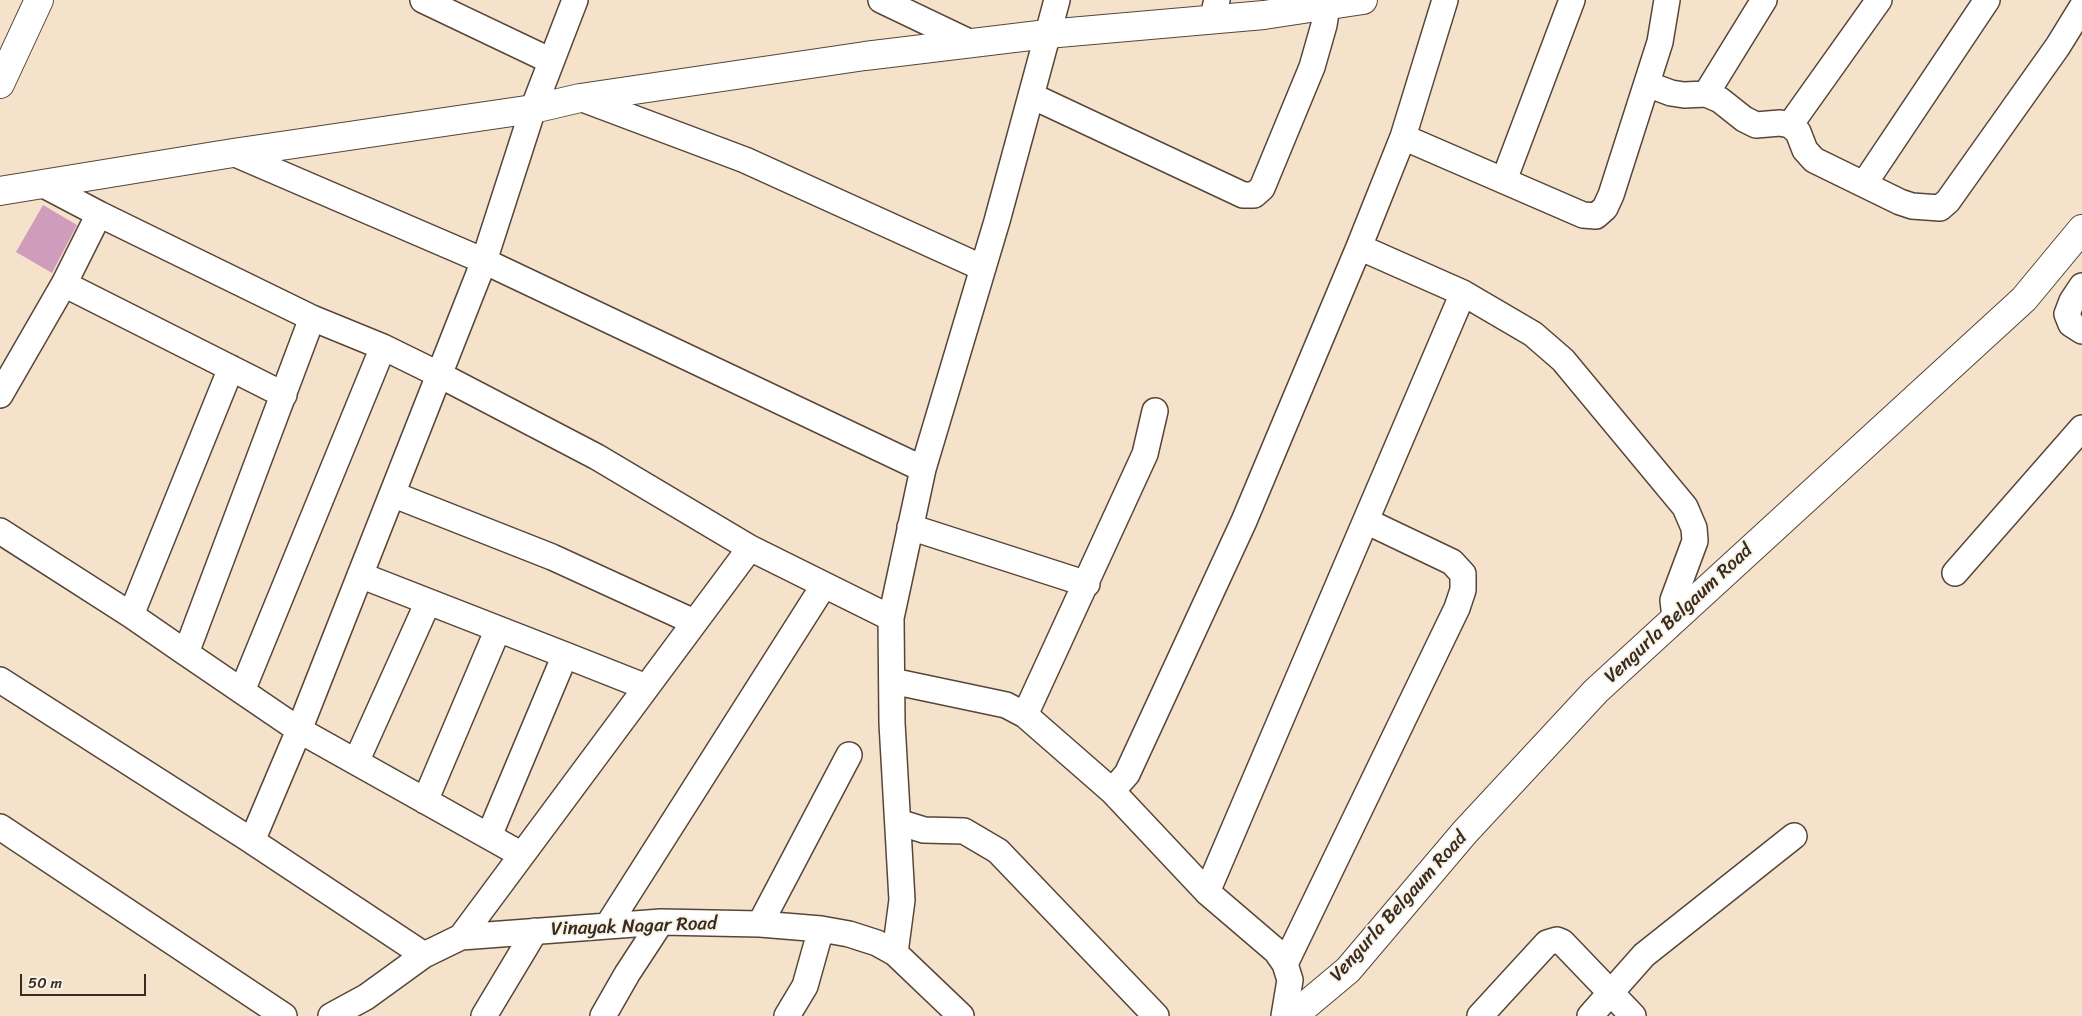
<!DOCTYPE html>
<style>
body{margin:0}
#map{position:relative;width:2082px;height:1016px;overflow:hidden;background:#f5e2cb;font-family:Sriracha,sans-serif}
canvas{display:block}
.scale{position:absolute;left:20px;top:974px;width:126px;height:22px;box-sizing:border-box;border:2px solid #3b2a1e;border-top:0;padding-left:6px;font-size:15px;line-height:18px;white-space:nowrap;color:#3b2a1e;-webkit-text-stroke:4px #f7f3e8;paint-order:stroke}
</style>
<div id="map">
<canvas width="2082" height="1016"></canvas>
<div class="scale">50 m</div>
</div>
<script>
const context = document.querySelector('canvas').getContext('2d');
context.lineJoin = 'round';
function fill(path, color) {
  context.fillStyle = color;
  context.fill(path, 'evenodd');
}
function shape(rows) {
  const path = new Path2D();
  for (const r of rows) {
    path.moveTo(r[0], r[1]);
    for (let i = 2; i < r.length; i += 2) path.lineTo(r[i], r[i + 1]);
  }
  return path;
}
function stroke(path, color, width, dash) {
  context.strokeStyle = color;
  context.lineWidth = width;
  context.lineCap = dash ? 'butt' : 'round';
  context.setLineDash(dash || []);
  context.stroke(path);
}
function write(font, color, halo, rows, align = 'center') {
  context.font = font + ' Sriracha,sans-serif';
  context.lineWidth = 4;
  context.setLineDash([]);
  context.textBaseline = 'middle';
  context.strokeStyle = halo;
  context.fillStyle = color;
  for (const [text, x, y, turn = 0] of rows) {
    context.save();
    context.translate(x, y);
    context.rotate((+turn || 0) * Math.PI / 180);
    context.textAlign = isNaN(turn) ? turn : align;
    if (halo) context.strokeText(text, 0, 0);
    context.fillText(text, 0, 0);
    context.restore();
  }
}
fill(shape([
 [43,205,77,225,52,273,16,252]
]), '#d09cbc');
const minor = shape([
 [423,0,551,61],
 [881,0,971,43],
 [1212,20,1217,0],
 [1647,84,1671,93,1684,95,1706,94,1720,100,1744,119,1756,125,1780,123,1790,125,1798,132,1805,150,1814,160,1900,202,1912,206,1940,208,1948,201,2058,46,2082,7],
 [1706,94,1764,0],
 [1032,96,1243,195,1254,195,1262,188,1312,67,1324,25,1327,6],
 [580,98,745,160,983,268],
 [1790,125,1879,0],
 [1403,137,1583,215,1596,216,1605,208,1611,195,1660,42,1667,0],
 [233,153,484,261,923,469],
 [1504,180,1572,0],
 [1864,184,1987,0],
 [99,214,312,318,383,347,438,374,597,457,750,548,891,618],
 [1359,247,1463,293,1533,334,1563,360,1685,507,1694,528,1695,541,1673,600,1675,618],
 [64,284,284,395],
 [2082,286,2072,301,2067,314,2071,324,2082,331],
 [312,318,186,653,299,730,522,855],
 [0,395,64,284,99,214,42,184],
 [392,494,552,557,694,622],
 [910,527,1087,584],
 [0,531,131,615,186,653],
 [1955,573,2082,428],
 [360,575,565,655,489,836],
 [131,615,231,368],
 [565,655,646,687],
 [0,680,252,841],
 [892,681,1006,705,1025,715,1112,791,1207,892,1276,951,1285,964,1290,980,1284,1016],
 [242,691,383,347],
 [1025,715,1145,454,1155,411],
 [356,762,428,602],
 [1112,791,1127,774,1244,521,1359,247,1403,137,1445,0],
 [425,801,498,629],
 [898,822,924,830,964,831,998,851,1156,1016],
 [0,827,284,1016],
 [1207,892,1463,293],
 [760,924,849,755],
 [608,925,824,585],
 [461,937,750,548],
 [895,953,902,900,892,723,891,618,923,469,997,221,1057,0],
 [424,955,252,841,299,730,484,261,533,109,575,0],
 [1285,964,1457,608,1463,590,1463,574,1452,562,1366,521],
 [331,1016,366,997,424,955,461,937,661,922,760,924,821,929,849,934,877,943,895,953,961,1016],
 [484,1016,535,931],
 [603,1016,627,974,661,922],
 [787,1016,805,986,821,929],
 [1480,1016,1547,943,1557,940,1562,942,1633,1016],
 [1590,1016,1644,955,1794,836]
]);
const major = shape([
 [0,84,39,0],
 [0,191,233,153,533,109,580,98,865,56,1047,34,1264,15,1363,0],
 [1293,1016,1348,970,1465,832,1596,691,2024,299,2082,229]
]);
stroke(minor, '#574638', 28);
stroke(major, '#574638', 30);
stroke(minor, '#fff', 25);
stroke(major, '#fff', 28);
write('19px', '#3b2a1e', '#f7f3e8', [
 ["Vengurla Belgaum Road",1679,614,-43],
 ["Vengurla Belgaum Road",1399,907,-48],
 ["Vinayak Nagar Road",634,927,-2]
]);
</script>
